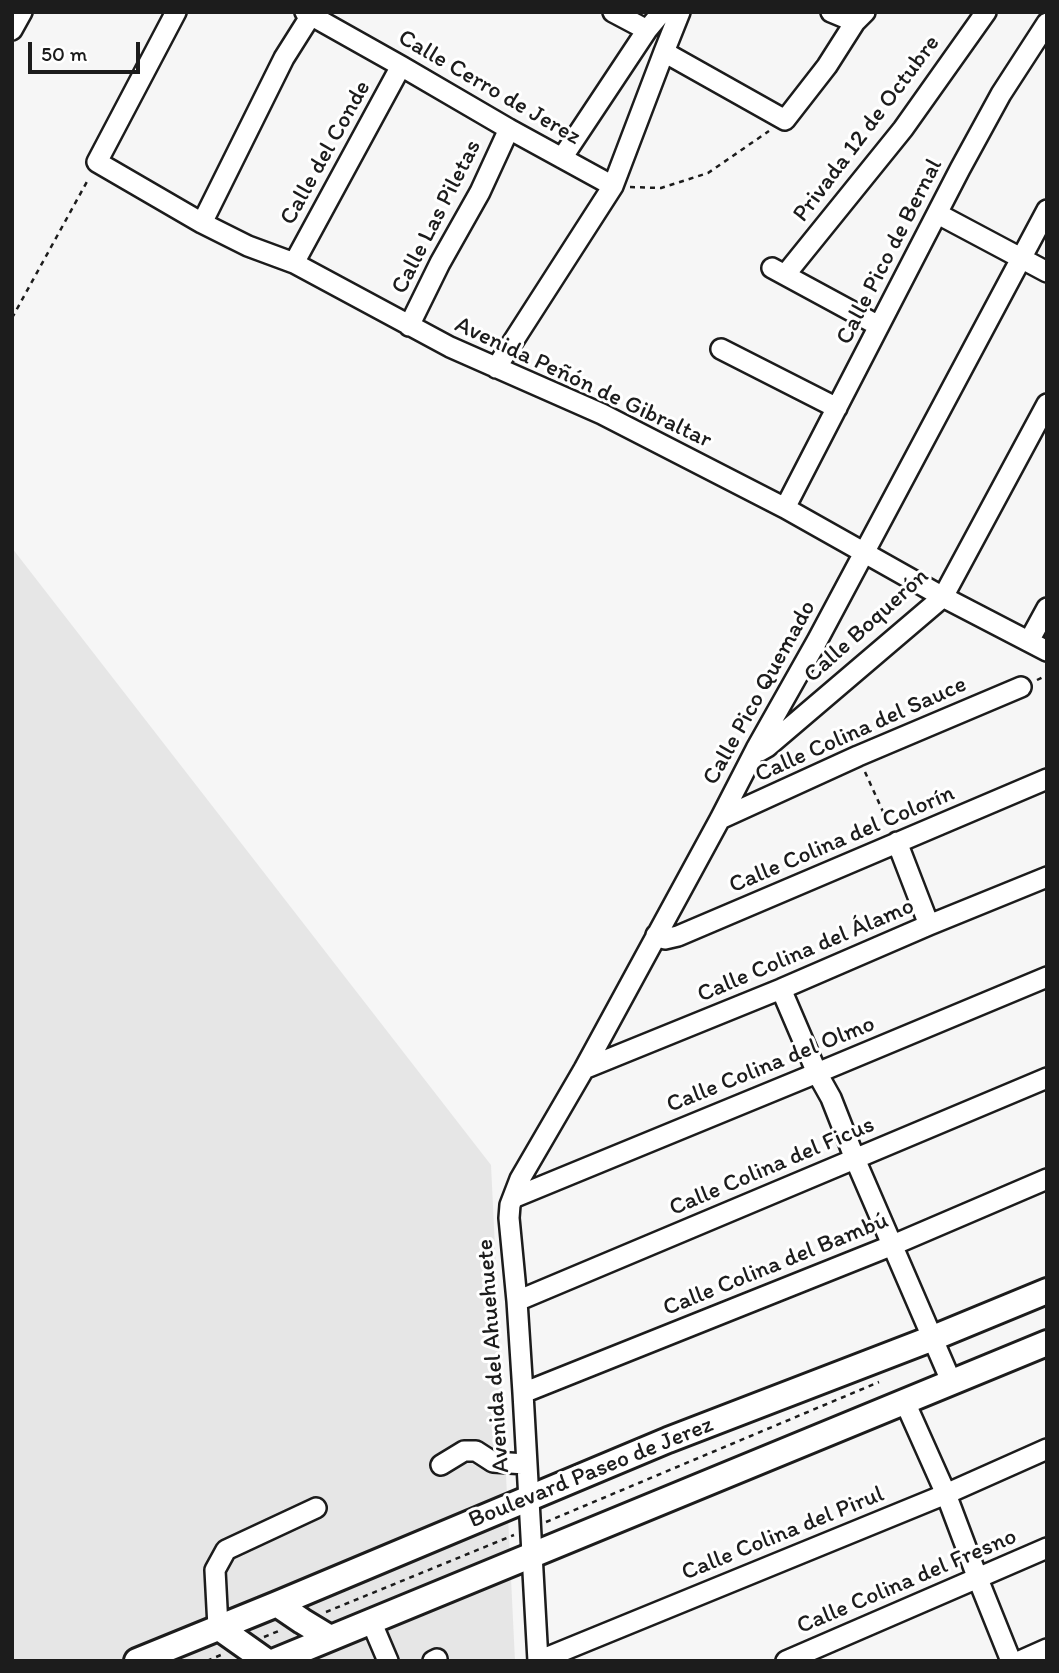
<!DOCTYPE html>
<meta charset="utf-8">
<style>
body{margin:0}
#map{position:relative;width:1059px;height:1673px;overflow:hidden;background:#f6f6f6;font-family:Itim,sans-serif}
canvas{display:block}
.frame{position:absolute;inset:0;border:14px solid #1c1c1c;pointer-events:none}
.scale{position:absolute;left:28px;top:42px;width:112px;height:32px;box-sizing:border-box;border:4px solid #1c1c1c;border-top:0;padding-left:9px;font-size:21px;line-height:24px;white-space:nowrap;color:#1c1c1c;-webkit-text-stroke:5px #fff;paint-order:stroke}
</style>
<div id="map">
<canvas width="1059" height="1673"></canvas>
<div class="frame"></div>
<div class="scale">50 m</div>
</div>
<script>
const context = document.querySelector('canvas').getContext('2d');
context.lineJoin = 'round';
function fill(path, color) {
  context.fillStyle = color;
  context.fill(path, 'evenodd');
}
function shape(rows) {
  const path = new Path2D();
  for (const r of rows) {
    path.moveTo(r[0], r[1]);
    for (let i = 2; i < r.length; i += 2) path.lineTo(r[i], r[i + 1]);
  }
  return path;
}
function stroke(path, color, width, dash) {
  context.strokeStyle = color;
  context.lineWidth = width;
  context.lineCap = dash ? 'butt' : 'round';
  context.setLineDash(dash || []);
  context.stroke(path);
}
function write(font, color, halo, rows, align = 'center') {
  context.font = font + ' Itim,sans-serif';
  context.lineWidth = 6;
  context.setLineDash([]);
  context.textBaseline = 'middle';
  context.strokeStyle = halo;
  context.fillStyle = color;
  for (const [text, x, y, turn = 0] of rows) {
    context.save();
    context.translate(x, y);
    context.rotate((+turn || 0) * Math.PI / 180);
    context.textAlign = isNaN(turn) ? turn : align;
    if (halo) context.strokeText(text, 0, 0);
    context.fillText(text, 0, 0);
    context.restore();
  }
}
fill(shape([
 [12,548,491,1165,515,1661,12,1661]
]), '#e6e6e6');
const minor = shape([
 [176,12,97,162,202,223,248,246,294,263,450,347,602,414,785,508,943,597,1047,651],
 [305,12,401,66,509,129,613,186],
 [613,12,647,30],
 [831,12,855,22],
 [12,30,22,12],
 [664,52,785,120,827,66,855,22,865,12],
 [562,158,647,30,662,12],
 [1047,210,817,641,756,749,720,819,584,1069,520,1179,510,1205,509,1218,517,1301,523,1393,538,1661,946,1494,1047,1449],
 [938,214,1047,272],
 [202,223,284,58,313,12],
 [294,263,401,66],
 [772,268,879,326],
 [785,275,903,129,986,12],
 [409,326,440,263,480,192,509,129],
 [721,349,837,408],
 [496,368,613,186,664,52,680,12],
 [785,508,960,169,1001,94,1047,23],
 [1029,641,1047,608],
 [756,750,760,751,767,747,943,597,1047,404],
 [720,819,858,756,1021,687],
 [897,842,929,925],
 [656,935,665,939,678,936,1047,779],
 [781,989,817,1073,831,1098,855,1159,951,1381],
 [584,1069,781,989,929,925,1047,877],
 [513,1198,817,1073,1047,977],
 [517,1301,1047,1078],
 [523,1393,893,1245,1047,1179],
 [904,1400,946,1494,978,1579,1011,1661],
 [441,1465,464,1451,476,1451,493,1462,526,1464],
 [371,1621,388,1661],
 [218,1627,215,1570,226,1550,316,1508],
 [433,1661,437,1659],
 [786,1661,1047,1548],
 [1020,1661,1047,1649]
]);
const major = shape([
 [277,1604,302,1621,330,1638],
 [218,1627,266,1661],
 [137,1661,277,1604,668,1440,933,1338,1047,1291],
 [275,1661,1047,1343]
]);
stroke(minor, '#1c1c1c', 24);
stroke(major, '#1c1c1c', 30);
stroke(shape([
 [630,187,661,188,708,173,769,131],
 [12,318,89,178],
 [1037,680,1047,675],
 [865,772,890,827],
 [546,1522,879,1382],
 [326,1612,514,1535],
 [264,1637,281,1630],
 [207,1661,223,1654]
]), '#1c1c1c', 2.5, [5, 5]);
stroke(minor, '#fff', 19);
stroke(major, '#fff', 24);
write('24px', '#1c1c1c', '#fff', [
 ["Calle Cerro de Jerez",489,88,30],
 ["Privada 12 de Octubre",867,129,-53],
 ["Calle del Conde",326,153,-61],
 ["Calle Las Piletas",437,217,-63],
 ["Calle Pico de Bernal",890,252,-63],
 ["Avenida Peñón de Gibraltar",583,383,25],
 ["Calle Boquerón",867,626,-42],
 ["Calle Pico Quemado",760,693,-61],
 ["Calle Colina del Sauce",861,730,-24],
 ["Calle Colina del Colorín",842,840,-23],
 ["Calle Colina del Álamo",806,951,-23],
 ["Calle Colina del Olmo",771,1065,-22],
 ["Calle Colina del Ficus",772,1167,-23],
 ["Calle Colina del Bambú",776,1265,-22],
 ["Avenida del Ahuehuete",494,1356,-94],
 ["Boulevard Paseo de Jerez",591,1473,-22],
 ["Calle Colina del Pirul",783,1534,-22],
 ["Calle Colina del Fresno",907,1582,-23]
]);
</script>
